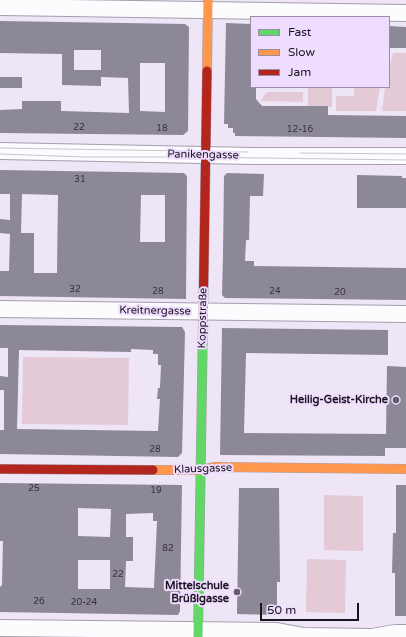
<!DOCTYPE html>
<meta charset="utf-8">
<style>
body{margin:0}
#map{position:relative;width:406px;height:637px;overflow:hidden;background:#eee5f7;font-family:"Varela Round",sans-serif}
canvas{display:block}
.legend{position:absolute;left:250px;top:16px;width:140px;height:72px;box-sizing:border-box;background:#efddff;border:1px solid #9a8da5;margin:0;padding:5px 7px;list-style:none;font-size:12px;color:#1a141f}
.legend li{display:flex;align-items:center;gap:8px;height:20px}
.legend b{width:20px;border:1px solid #9a8da5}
.scale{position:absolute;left:260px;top:603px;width:99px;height:18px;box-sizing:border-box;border:2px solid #1a141f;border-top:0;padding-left:5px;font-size:12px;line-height:14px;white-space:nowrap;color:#1a141f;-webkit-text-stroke:3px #efddff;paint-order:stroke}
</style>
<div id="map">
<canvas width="406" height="637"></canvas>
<ul class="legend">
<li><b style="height:5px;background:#63d668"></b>Fast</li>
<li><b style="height:5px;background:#ff974d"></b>Slow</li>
<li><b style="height:5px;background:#b3261e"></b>Jam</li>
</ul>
<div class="scale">50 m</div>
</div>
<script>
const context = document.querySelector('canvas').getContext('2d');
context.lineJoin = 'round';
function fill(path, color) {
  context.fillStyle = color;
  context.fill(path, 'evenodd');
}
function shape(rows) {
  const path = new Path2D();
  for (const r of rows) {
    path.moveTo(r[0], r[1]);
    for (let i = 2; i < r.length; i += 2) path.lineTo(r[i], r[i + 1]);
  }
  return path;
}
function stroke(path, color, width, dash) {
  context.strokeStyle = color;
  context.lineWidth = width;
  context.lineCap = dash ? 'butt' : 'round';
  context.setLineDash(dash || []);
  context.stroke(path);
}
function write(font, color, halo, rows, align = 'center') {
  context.font = font + ' "Varela Round",sans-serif';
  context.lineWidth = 4;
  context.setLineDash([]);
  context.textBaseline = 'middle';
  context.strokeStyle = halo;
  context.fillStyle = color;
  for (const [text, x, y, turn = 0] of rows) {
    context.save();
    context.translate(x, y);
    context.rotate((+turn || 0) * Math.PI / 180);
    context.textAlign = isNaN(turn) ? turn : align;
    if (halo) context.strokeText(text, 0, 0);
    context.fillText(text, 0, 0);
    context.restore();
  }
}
fill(shape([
 [393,53,406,53,406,111,382,111,385,87,389,87,389,69],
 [308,87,332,87,332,107,308,106],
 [354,87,380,87,376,111,336,111,336,96,354,96],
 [267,92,303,92,303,102,260,101],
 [23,357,129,358,128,425,22,424],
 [324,495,363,496,363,551,324,550],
 [307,559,346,560,345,613,306,612]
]), '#e4cad7');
fill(shape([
 [0,21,185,24,189,27,188,131,183,135,0,133,0,110,22,109,22,101,61,101,61,111,129,113,128,78,101,77,101,86,62,85,62,54,0,53],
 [74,50,101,50,101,70,74,70],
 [140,63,165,63,165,112,140,111],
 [226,23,251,24,251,87,256,87,256,99,262,106,328,106,328,115,406,116,406,138,235,136,235,133,233,133,233,128,228,128,228,124,224,124],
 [389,26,406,27,406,48,389,48],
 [0,77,22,77,22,88,0,88],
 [0,170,184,173,187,176,186,299,0,296,0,271,9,271,10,234,0,233,0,219,10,220,10,194,0,194],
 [22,194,58,195,57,273,34,273,34,233,21,233],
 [141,195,165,195,165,242,140,242],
 [227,173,264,174,263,196,250,196,249,240,246,240,245,261,254,261,254,266,406,268,406,300,225,298,222,295,223,255,224,176],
 [357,175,402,176,402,178,406,178,406,208,357,208],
 [0,325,182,327,185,332,182,453,178,457,0,454,0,430,4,430,4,390,0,390,0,376,8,377,8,348,0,348],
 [131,349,153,350,153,354,158,354,158,365,161,365,160,388,158,388,157,399,160,399,158,431,17,429,19,350,131,352],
 [222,328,388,330,388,355,246,353,244,433,386,434,387,366,406,367,406,448,385,448,385,456,220,455],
 [0,483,182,485,180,611,178,615,0,612,0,587,2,585,3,541,0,541],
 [78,508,111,509,110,537,78,536],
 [153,513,153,521,157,521,154,588,125,587,126,561,133,561,133,537,126,537,126,514],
 [78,560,110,560,110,589,78,589],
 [396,485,406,485,406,616,395,616,395,573,392,573,393,533,396,533],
 [239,488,279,488,280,582,277,582,277,615,237,614]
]), '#8c8895');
const street = shape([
 [0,7,406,13],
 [0,151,253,156,406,156],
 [0,309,406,314],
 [0,628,277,631,304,636,371,637],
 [372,637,395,633,406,633]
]);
const fast = shape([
 [198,637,203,320]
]);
const slow = shape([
 [207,71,208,0],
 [153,470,201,470,215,467,406,469]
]);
const jam = shape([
 [203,320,207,71],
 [0,469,153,470]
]);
stroke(street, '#a59eac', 18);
stroke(fast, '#a59eac', 10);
stroke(slow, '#a59eac', 10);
stroke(jam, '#a59eac', 10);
stroke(street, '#fcfbfe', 16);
stroke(fast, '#63d668', 9);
stroke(slow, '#ff974d', 9);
stroke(jam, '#b3261e', 9);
stroke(shape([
 [0,148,248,152],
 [300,153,406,154],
 [0,154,85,157,191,157,406,160]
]), '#c9c7cc', 1);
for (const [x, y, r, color] of [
 [396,400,4,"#645d6b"],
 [237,592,4,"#645d6b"]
]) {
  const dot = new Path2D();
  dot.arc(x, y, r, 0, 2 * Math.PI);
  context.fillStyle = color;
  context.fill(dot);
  stroke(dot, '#efddff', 1.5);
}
write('9px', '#36313c', null, [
 ["22",79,128],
 ["18",162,129],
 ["12-16",300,130],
 ["31",80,180],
 ["32",75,290],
 ["28",158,292],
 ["24",275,292],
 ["20",340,293],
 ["28",155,450],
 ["25",34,489],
 ["19",156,491],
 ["82",168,549],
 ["22",118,575],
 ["26",39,602],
 ["20-24",84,603]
]);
write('11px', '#1a141f', '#efddff', [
 ["Panikengasse",203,155,1],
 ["Kreitnergasse",155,311,1],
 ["Koppstraße",203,318,-89],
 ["Klausgasse",203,469,-2]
]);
write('bold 11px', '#1a141f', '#efddff', [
 ["Heilig-Geist-Kirche",388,400],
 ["Mittelschule",229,586],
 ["Brüßlgasse",229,599]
], 'right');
</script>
